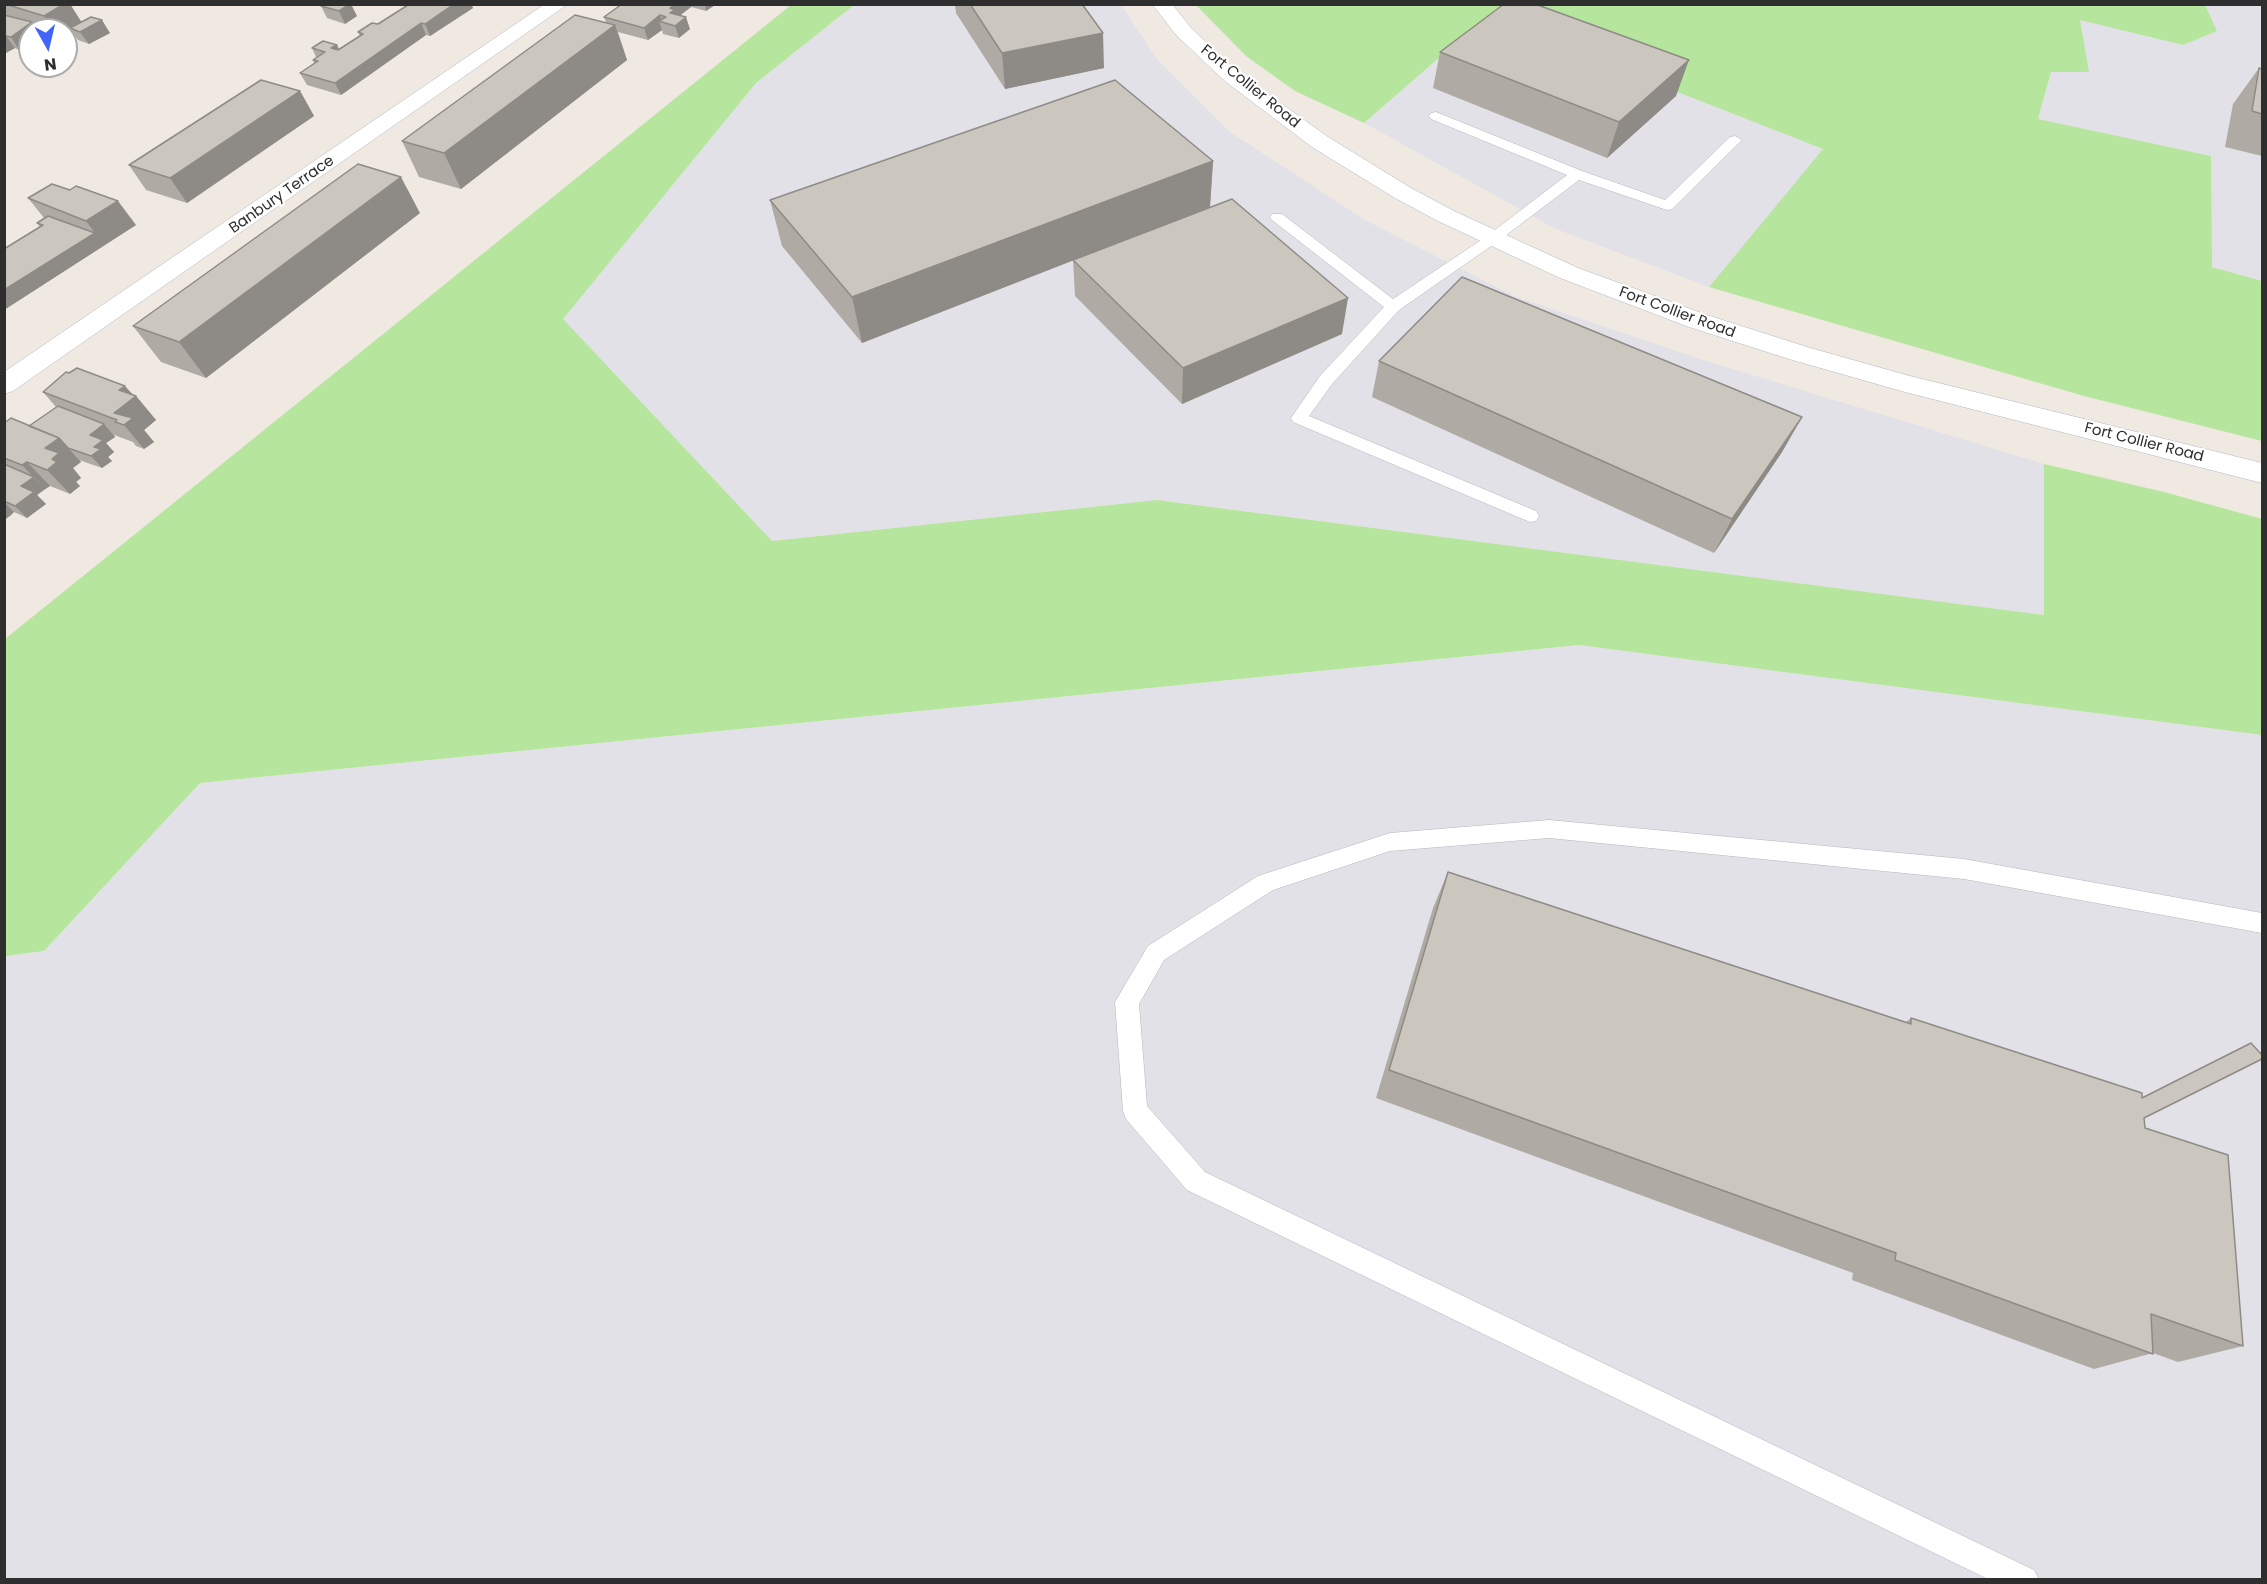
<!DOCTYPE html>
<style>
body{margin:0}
#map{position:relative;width:2267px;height:1584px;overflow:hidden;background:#efe9e1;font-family:Poppins,sans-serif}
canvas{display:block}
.frame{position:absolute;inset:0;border:6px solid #2e2e2e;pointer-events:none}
.north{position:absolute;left:18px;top:18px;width:60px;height:60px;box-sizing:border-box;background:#fff;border:2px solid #ababab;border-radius:50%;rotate:172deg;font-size:16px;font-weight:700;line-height:24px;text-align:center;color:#2e2e2e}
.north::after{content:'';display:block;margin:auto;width:21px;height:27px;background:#4264fb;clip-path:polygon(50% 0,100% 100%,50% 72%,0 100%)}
</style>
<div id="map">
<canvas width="2267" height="1584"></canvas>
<div class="frame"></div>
<div class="north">N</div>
</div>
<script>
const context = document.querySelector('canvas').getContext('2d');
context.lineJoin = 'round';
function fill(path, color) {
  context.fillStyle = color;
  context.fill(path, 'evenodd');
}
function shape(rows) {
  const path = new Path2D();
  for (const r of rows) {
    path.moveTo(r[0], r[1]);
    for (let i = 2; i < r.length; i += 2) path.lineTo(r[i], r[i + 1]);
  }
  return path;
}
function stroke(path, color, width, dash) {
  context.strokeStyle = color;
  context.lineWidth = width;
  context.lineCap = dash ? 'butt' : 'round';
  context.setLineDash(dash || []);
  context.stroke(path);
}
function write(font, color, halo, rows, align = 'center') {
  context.font = font + ' Poppins,sans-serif';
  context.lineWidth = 4.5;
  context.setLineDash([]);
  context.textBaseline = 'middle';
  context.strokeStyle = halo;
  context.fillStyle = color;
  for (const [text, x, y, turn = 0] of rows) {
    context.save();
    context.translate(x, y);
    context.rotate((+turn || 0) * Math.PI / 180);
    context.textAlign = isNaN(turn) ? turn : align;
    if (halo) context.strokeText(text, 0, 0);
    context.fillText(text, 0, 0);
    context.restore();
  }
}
fill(shape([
 [854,5,1121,5,1157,59,1230,132,1365,220,1514,296,1700,359,2044,464,2044,615,1157,500,772,541,562,319,756,83],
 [2205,5,2262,5,2262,281,2212,267,2038,120,2051,72,2080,20,2183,45,2217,31],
 [1486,17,1824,149,1709,287,1556,229,1364,123],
 [1579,645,2262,735,2262,1579,5,1579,4,956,44,951,200,783]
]), '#e3e1e8');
fill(shape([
 [791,5,854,5,756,83,563,319,772,541,1157,500,2044,615,2044,464,2164,492,2262,519,2262,735,1579,645,200,783,44,951,5,956,5,639],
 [1196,5,2205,5,2217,31,2183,45,2080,20,2089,72,2051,72,2038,119,2211,156,2212,267,2262,281,2262,441,2084,396,1709,287,1823,149,1486,17,1364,123,1295,91,1246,56]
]), '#b6e59e');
const service = shape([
 [1436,112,1582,171,1665,200,1730,137,1735,136,1742,140,1672,209,1667,210,1579,180,1497,242,1399,310,1332,384,1309,416,1536,511,1539,516,1536,521,1530,522,1293,422,1291,418,1320,376,1384,307,1272,220,1270,217,1272,214,1282,214,1393,299,1487,236,1567,175,1431,119,1429,116,1431,113,1436,112],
 [1549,820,1964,859,2262,913,2262,933,1964,879,1549,838,1390,851,1273,890,1164,960,1139,1004,1147,1106,1205,1172,2034,1570,2039,1580,1990,1580,1187,1190,1126,1119,1123,1111,1115,1002,1148,946,1258,876,1390,833,1549,820]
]);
const minor = shape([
 [545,4,568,4,13,391,4,394,4,372,545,4]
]);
const tertiary = shape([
 [1152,4,1172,4,1191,28,1240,74,1328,137,1411,188,1454,211,1578,268,1707,315,1807,347,1906,375,2262,463,2262,483,1905,392,1789,359,1689,327,1560,278,1438,221,1395,198,1312,147,1226,82,1177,36,1152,4]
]);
stroke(service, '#b4b7c1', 1);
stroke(minor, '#b4b7c1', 1);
stroke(tertiary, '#b4b7c1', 1);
fill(service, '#fff');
fill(minor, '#fff');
fill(tertiary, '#fff');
fill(shape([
 [4,4,70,4,81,22,110,33,89,44,78,40,73,33,66,37,66,30,30,30,30,42,19,50,15,48,4,54],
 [402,4,471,4,473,8,430,36,426,35,341,95,307,85,300,73,314,63,313,60,316,57,312,48,339,49,360,36,358,32,378,24,405,7,404,5],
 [622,4,715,5,706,11,691,7,680,15,690,29,679,38,663,34,662,30,648,40,618,32,627,60,461,189,419,177,402,141,606,22,604,17],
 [955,4,1082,4,1104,68,1005,89,956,13],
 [321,6,357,16,345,24,327,18],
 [1440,52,1676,96,1607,158,1433,88],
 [2259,68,2262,69,2262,156,2225,147,2233,104],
 [300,91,314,116,187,203,146,190,129,165],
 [1213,161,1210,207,1342,334,1182,404,1075,296,1073,260,862,343,782,246,770,200],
 [28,198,136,225,4,310,4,249,40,227,37,223,44,218],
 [420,213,206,378,161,362,133,326],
 [1379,361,1802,417,1782,452,1714,553,1372,397],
 [43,392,132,395,136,396,156,420,144,430,154,442,144,449,136,446,133,442,114,435,115,437,106,443,114,452,108,457,112,461,102,468,79,460,81,462,73,468,81,478,76,482,80,486,70,494,50,486,37,495,46,504,27,518,14,512,4,520,4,423,29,426,56,407],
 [1448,872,1906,1022,1911,1018,2144,1118,2145,1128,2243,1346,2178,1362,2153,1353,2094,1369,1852,1280,1853,1273,1376,1098,1433,908]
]), '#afaba4');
fill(shape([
 [64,4,70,4,84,26,70,28,73,33,66,37,66,30,54,30,44,16],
 [350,4,351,4,357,16,345,24,339,11],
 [454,4,471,4,473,8,430,36,425,24],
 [675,4,691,4,691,7,677,18,670,13,670,8],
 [705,4,715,4,715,5,706,11],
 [660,15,662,22,659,21,662,30,648,40,644,28],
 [686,17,690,29,679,38,675,26],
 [102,20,110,33,89,44,80,32],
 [32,22,38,30,30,30,30,42,19,50,11,37],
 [421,23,426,35,341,95,335,83],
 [615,25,627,60,461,189,444,153],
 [1103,33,1104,68,1005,89,1002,53],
 [6,36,15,48,4,54,4,37],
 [337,45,343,57,331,48],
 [1689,60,1676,96,1607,158,1619,122],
 [300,91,314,116,187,203,170,178],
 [1213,161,1210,207,862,343,852,297],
 [401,177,420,213,206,378,179,342],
 [118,201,136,225,4,310,4,290,95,233,86,221],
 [1348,298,1342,334,1182,404,1183,368],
 [125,386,135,397,136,396,156,420,144,430,154,442,144,449,114,413,119,390],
 [1802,417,1782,452,1714,553,1732,519],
 [104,424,115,437,106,443,114,452,108,457,112,461,102,468,91,456,94,447,90,435],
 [59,438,81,462,73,468,81,478,76,482,80,486,70,494,47,470,52,459,45,448],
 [27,462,50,486,45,489,22,465],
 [34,477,45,489,37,495,46,504,27,518,15,506,21,486],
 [4,502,14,512,10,516,4,510],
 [4,510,10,516,4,520]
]), '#8e8b86');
const building = shape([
 [5,4,64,4,44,16,5,4],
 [323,4,350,4,339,11,321,6,323,4],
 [406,4,454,4,425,24,421,23,335,83,300,73,318,61,313,60,325,52,312,48,323,41,337,45,331,48,338,50,363,34,358,32,372,23,378,24,408,5,406,4],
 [622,4,675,4,670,8,675,10,670,13,686,17,675,26,659,21,666,17,660,15,644,28,604,17,622,4],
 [970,4,1082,4,1103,33,1002,53,970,4],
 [1504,4,1535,4,1689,60,1619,122,1440,52,1504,4],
 [4,15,32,22,11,37,6,36,4,37,4,15],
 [575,15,615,25,444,153,402,141,575,15],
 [91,17,102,20,80,32,70,28,91,17],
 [2259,68,2262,69,2262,114,2252,111,2259,68],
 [261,80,300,91,170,178,129,165,261,80],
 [1115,80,1213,161,852,297,770,200,1115,80],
 [358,164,401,177,179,342,133,326,358,164],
 [52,184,70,190,76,186,118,201,86,221,28,198,52,184],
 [1232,199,1348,298,1183,368,1073,260,1232,199],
 [48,216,95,233,4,290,4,249,43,225,37,223,48,216],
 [1462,277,1802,417,1732,519,1379,361,1462,277],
 [77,368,125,386,119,390,136,396,114,413,133,418,124,425,115,422,117,420,43,392,66,372,69,373,77,368],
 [58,406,104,424,90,435,103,440,94,447,101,449,91,456,68,448,59,438,29,426,58,406],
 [11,418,59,438,45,448,59,453,52,459,57,462,47,470,27,462,22,465,4,458,4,423,11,418],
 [4,464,34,477,21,486,34,492,15,506,4,501,4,464],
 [1448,872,1911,1024,1911,1018,2142,1093,2142,1098,2251,1043,2262,1055,2262,1059,2144,1118,2145,1128,2228,1155,2243,1346,2151,1314,2153,1354,1895,1260,1896,1253,1389,1070,1448,872]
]);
fill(building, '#cbc7bf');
stroke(building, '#8e8b86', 1.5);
write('15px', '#2e2e2e', '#fff', [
 ["Fort Collier Road",1250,87,39],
 ["Banbury Terrace",282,195,-35],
 ["Fort Collier Road",1677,313,20],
 ["Fort Collier Road",2144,443,14]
]);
</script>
